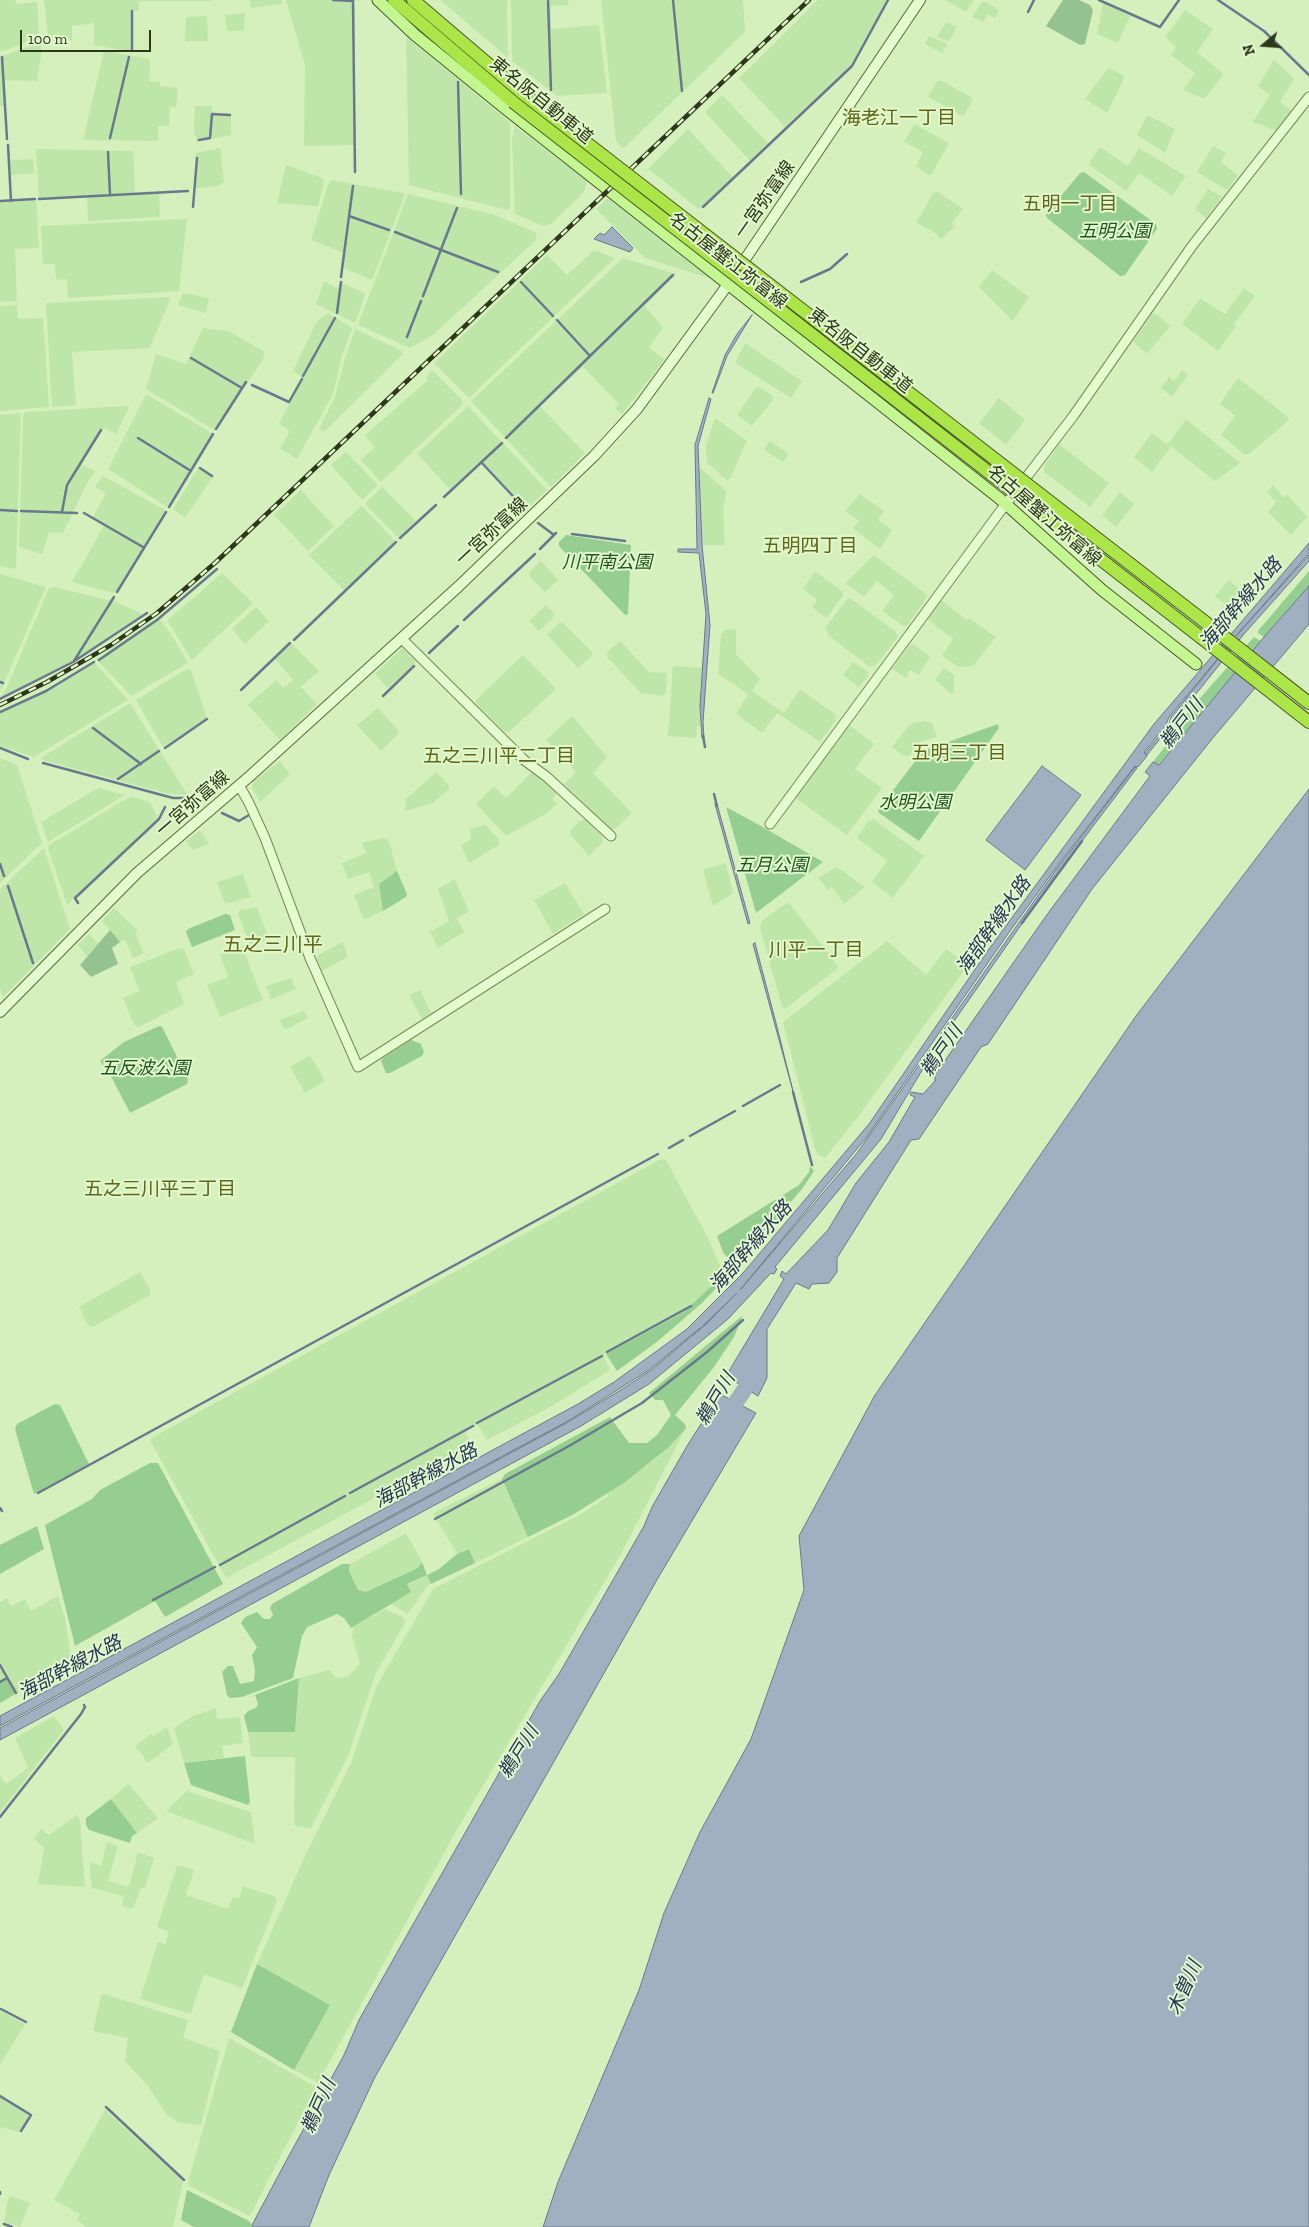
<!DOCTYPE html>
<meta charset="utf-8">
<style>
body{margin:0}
#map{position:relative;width:1309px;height:2227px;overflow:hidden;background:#d5f0bc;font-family:"Zilla Slab",serif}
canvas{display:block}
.north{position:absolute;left:1239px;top:20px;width:50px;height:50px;-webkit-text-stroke:4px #e1f7cc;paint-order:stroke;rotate:252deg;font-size:14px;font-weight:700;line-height:20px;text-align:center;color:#2e361b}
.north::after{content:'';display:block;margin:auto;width:18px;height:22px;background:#2e361b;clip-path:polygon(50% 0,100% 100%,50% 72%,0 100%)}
.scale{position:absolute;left:20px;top:30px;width:131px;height:22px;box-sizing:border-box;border:2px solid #2e361b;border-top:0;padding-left:6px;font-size:15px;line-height:18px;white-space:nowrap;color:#2e361b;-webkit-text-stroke:4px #e1f7cc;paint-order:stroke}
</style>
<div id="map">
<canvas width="1309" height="2227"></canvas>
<div class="north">N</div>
<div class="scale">100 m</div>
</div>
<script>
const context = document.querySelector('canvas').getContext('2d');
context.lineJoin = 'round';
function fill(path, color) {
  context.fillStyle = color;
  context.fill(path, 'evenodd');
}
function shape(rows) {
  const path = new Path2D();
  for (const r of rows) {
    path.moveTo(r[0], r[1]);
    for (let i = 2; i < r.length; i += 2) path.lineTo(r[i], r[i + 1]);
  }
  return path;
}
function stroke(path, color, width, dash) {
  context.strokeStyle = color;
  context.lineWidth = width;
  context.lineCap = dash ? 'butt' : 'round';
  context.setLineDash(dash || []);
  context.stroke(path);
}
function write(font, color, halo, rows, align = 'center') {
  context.font = font + ' "Zilla Slab","Noto Sans JP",serif';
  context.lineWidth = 4;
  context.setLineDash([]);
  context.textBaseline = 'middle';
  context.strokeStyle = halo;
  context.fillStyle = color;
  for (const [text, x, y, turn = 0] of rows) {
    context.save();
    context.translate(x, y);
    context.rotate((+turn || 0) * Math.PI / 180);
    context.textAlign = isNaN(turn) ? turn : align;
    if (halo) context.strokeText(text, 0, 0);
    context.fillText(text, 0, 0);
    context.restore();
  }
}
fill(shape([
 [0,0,15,0,16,4,37,2,39,38,0,52],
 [44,0,211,0,211,1,139,1,139,10,133,11,133,52,94,45,94,23,72,26,72,41,48,37],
 [249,0,282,0,282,4,251,8],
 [286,0,362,0,355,1,355,145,304,146,305,65],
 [440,0,507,0,508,57,507,57],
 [511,0,568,0,569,5,551,6,551,29,599,25,607,93,557,96,512,61],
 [601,0,743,0,745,32,623,149,616,141],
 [818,0,886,0,851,65,785,127,739,78],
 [945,0,974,0,966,12],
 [982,2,986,2,999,10,995,18,988,14,983,22,972,17],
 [1103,3,1130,16,1118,43,1097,34],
 [1185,10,1213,29,1197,52,1224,74,1206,97,1202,98,1183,90,1195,73,1171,55,1176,47,1165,37],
 [245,13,244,31,227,31,225,15],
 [207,16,208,41,185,41,186,17],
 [946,22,957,27,949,41,937,37],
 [929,36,948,44,942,53,925,44],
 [406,37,510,122,510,208,507,210,409,185],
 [40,42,42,50,37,81,5,80,7,106,0,106,0,57],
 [104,51,150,59,149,81,160,82,160,86,178,88,176,107,170,107,169,126,158,126,158,141,83,140],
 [1274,60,1294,79,1280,102,1292,111,1278,131,1253,122,1270,95,1258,86],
 [1108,68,1123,75,1124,79,1107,113,1085,99],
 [940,80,971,97,972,102,963,116,928,97,937,81],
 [722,95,768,143,750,161,705,112],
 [195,106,212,106,212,113,231,114,231,135,196,142,196,135,194,135],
 [1147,115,1175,129,1165,153,1137,135],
 [914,124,949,143,932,174,928,175,916,166,923,152,904,142],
 [515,126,587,181,584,192,551,224,543,226,515,214,512,140],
 [688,129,733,177,699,209,648,169],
 [1213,146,1226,153,1221,162,1238,175,1227,190,1197,172],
 [1100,147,1128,166,1139,148,1186,176,1172,196,1139,173,1126,191,1091,166,1090,161],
 [220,148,224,182,218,186,194,189,196,153],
 [36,149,133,151,135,194,159,193,160,217,88,221,87,197,39,200],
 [33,159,34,173,11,175,10,160],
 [286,165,322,178,324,183,318,206,277,203],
 [332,180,403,193,405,195,372,280,343,268,345,253,311,240,328,184],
 [1208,189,1222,197,1206,218,1195,209],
 [938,192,963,209,952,223,954,227,941,239,934,232,916,223,933,193],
 [408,194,492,214,535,232,537,239,433,335,410,348,358,325],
 [608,198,709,278,645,258,596,209],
 [36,200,39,248,15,249,17,301,0,302,0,202],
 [187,219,179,291,68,298,67,279,56,280,55,264,43,264,41,226],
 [594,250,615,258,469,398,434,363,547,255,567,275],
 [623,258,676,274,645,306,663,327,649,348,665,359,622,414,615,408,619,404,583,367,540,406,585,453,551,487,471,401],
 [992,270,1029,297,1013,321,979,287],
 [324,281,338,289,340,282,363,292,365,295,355,323,316,304],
 [1244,288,1255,296,1234,324,1236,326,1218,351,1182,324,1200,298,1225,314],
 [183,293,209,298,206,313,178,305],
 [171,297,150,348,72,352,76,405,52,407,46,303],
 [17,305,18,319,43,318,49,407,0,411,0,306],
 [328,313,352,328,342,356,333,394,297,459,280,448,290,431,279,424,302,377,293,371,317,321],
 [1152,314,1156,314,1170,326,1147,354,1133,342],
 [203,328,228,331,265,352,263,359,216,431,146,389,156,354,186,364],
 [355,329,402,351,403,354,324,432,319,429,335,397,345,358],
 [745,343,802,381,791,398,737,364,736,361],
 [432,370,462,400,463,404,381,482,361,460,375,447,365,435,427,381,428,374],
 [1182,370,1188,375,1172,397,1161,388,1169,377,1174,381],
 [1238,378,1287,416,1289,420,1249,454,1244,454,1221,435,1235,416,1220,404],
 [757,386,771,394,773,400,752,426,737,415],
 [146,394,212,433,167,507,108,469],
 [999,398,1025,420,1006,445,979,423],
 [127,406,129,407,116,434,104,428,81,465,96,471,88,481,63,533,49,532,42,554,19,547,23,415,25,412],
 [468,406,547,490,527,509,481,460,450,489,417,454],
 [21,413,16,569,0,566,0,415],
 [715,418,747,441,730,479,726,480,707,462,706,446],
 [1186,419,1240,463,1215,481,1171,446,1152,472,1134,457,1152,433,1167,445],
 [770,441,789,454,783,462,764,450],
 [1059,444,1109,483,1090,507,1044,472,1044,466],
 [346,452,378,485,362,500,331,465],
 [199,467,213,476,185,518,173,509],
 [699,467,724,489,726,494,723,509,725,545,702,545],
 [103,476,165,510,117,590,113,593,72,582,105,524,93,517,106,493,95,487],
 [1273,485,1283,497,1288,495,1307,517,1291,535,1268,512,1276,502,1267,492],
 [382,487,416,521,398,537,366,505,367,501],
 [301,490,334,526,308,551,274,515],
 [1120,492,1134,504,1116,527,1102,515],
 [860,494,884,511,878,520,892,530,880,549,853,528,859,521,845,511],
 [514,499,525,511,510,525,498,515],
 [360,507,363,507,395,541,344,590,309,555],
 [874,555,926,594,927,597,908,625,903,626,882,611,894,595,877,581,864,597,846,583],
 [541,561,558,580,545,592,529,576,529,572],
 [815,571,843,592,843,596,826,618,812,607,817,600,803,589],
 [222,573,253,603,192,660,168,622,169,619],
 [0,574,46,587,0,692],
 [1229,580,1242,592,1229,607,1215,596],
 [54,587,116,602,142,614,73,661,0,698,6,689,49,588],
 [850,598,895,631,898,637,876,665,870,667,828,635,826,627,847,599],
 [941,600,967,620,969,618,996,637,973,666,959,667,942,656,953,639,927,619],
 [546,605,554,613,553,618,539,631,529,621],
 [256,607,269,621,245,644,232,629],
 [158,617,171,634,188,663,131,696,96,659],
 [559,623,563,623,592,652,592,656,578,668,547,635],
 [736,629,736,654,760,679,752,691,784,713,800,689,835,714,836,720,820,742,777,713,762,733,736,714,748,694,718,674,721,635,725,630],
 [620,641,649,672,667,673,666,693,663,696,641,693,607,657,607,652],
 [292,644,319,671,301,687,317,704,280,740,248,705,276,680,283,688,293,680,275,659],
 [913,644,930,657,919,675,910,670,906,678,892,669,910,645],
 [402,648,416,662,388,688,375,674],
 [523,655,556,689,509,732,505,732,476,704,476,700],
 [853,662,868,672,868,677,859,687,843,675],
 [95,663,128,700,34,757,0,746,0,713,46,691],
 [673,666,702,668,701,727,697,726,696,738,668,736],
 [944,668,954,675,954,692,951,694,935,680],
 [187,669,191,670,207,718,163,747,136,700],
 [130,703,185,791,189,795,169,794,42,760,42,757],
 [378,708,398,730,397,735,381,751,357,725],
 [572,716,607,757,593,773,632,813,615,829,610,829,564,784,576,772,546,740],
 [923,721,932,723,937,737,918,743,909,756,904,756,892,747,910,724],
 [851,726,874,744,855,769,882,788,847,835,794,797,845,727],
 [0,758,17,765,42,843,0,883],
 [280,761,290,774,260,802,252,788,253,782],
 [436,772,448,784,449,789,433,803,405,811,406,799],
 [532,772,558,792,553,798,557,804,544,815,506,836,476,804,494,786,506,798],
 [98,788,125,795,48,842,41,822],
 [131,796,150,802,158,818,67,905,48,848,49,845],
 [585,819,603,837,603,842,589,856,571,835,570,831,580,821],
 [873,819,924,856,893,898,872,882,887,861,857,838,868,821],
 [485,825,499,839,499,845,469,863,461,845,471,839,470,829],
 [200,830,209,844,193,850,186,841],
 [384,838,389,841,397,871,379,884,383,911,366,919,363,918,354,895,374,887,369,872,348,879,342,863,366,853,362,843],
 [44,848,70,929,3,997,0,988,0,889],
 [726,863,733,893,713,906,703,870],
 [837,867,865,887,844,904,832,887,828,890,818,878],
 [243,874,251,897,225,904,217,882],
 [455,879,469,912,457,918,464,932,438,948,430,932,449,921,438,889],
 [565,883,584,914,553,934,534,900],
 [786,903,790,904,837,965,837,969,785,1009,782,1007,760,928,762,921],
 [257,907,269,939,250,945,238,914,240,910],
 [114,908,138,931,135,933,144,953,133,958,125,939,120,942,102,921],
 [89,934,98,944,87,956,78,945],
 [887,941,926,975,946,949,968,965,858,1117,825,1158,818,1155,815,1149,783,1022],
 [343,942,348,957,322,971,317,959,318,955],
 [242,946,263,1000,220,1017,207,985,228,977,220,954],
 [180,948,184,949,194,974,176,982,184,1004,139,1027,134,1025,123,998,139,991,130,967],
 [291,978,296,989,271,999,266,986],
 [420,990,431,1013,422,1019,409,995],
 [304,1011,308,1018,287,1029,283,1028,280,1020],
 [310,1055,325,1081,305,1093,290,1067],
 [661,1159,666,1160,708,1238,724,1274,694,1304,684,1312,603,1355,610,1370,552,1406,487,1440,478,1425,465,1432,473,1445,226,1578,151,1442,151,1438],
 [140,1272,151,1291,150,1295,93,1327,88,1325,79,1307],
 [686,1428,621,1554,459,1826,318,2083,294,2070,330,2005,257,1964,304,1858,352,1761,376,1687,433,1589,581,1514,608,1496,607,1494,624,1483,670,1446],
 [502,1479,528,1537,475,1563,469,1549,457,1554,433,1513],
 [406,1533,422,1562,418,1568,366,1592,358,1590,349,1571,350,1564],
 [427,1575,431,1584,428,1585,408,1614,391,1604,411,1592,407,1585],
 [58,1596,65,1618,72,1665,17,1693,7,1677,0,1681,0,1602,7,1598,11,1606,25,1599,31,1611],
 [385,1609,403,1617,405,1623,376,1673,348,1756,311,1828,297,1827,294,1824,295,1757,251,1757,248,1732,295,1732,299,1678,329,1670,336,1678,347,1677,360,1664,352,1635,354,1626],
 [216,1708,217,1719,240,1717,243,1743,222,1746,224,1758,184,1763,174,1728,193,1716],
 [54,1716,64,1730,0,1812,0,1776,6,1784,28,1768,15,1738],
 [167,1727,173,1744,148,1763,135,1746,151,1734,153,1736],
 [128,1784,158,1818,137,1833,111,1799],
 [187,1791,251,1812,255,1844,166,1811],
 [77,1815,80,1820,85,1887,38,1884,44,1848,34,1839,41,1829,49,1835],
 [107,1842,118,1846,108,1881,129,1887,138,1852,154,1858,145,1888,141,1888,133,1908,122,1906,124,1896,92,1888,89,1862,101,1866],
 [177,1865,194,1870,186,1895,228,1909,233,1897,239,1898,243,1886,276,1897,277,1901,242,1988,204,1974,191,2014,140,1999,158,1942,165,1944,169,1932,157,1927],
 [104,1994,188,2020,183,2038,220,2051,201,2125,179,2123,167,2115,148,2086,125,2061,128,2038,93,2031,101,1996],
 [0,2010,25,2024,0,2065],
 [229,2038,316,2087,250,2216,189,2186,188,2182],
 [0,2097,29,2115,19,2132,0,2127],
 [105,2110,183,2181,173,2227,87,2227,77,2220,80,2214,54,2200],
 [11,2196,30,2203,20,2227,4,2222,8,2199]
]), '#bfe6a9');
fill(shape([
 [1084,172,1156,224,1157,229,1125,275,1120,276,1047,218,1046,214,1080,173],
 [566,535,631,545,628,614,625,615,559,546,559,542],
 [1309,571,1309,586,1264,637,1258,633,1258,631],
 [1254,637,1261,641,1257,647,1158,765,1153,762,1175,734,1179,722],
 [998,724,999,728,919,841,879,813,878,810,923,751],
 [726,807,761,826,823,862,756,913],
 [397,871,407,894,406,897,383,911,379,884],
 [225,914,230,915,235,930,192,947,186,932,188,929],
 [159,1026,162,1027,188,1079,187,1084,130,1113,110,1074,100,1061,124,1042],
 [411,1040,421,1044,424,1052,422,1056,390,1073,386,1073,381,1061,383,1058],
 [810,1166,814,1171,802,1189,739,1263,734,1266,723,1252,717,1236,799,1185,809,1172],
 [724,1274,728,1276,702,1303,658,1341,617,1371,606,1354,684,1312],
 [743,1315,734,1337,714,1367,675,1415,685,1424,686,1428,670,1446,624,1483,574,1514,528,1537,502,1479,505,1474,610,1417,629,1443,647,1443,657,1435,671,1415,663,1400,655,1400,649,1393],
 [55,1404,60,1405,89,1464,34,1494,15,1429,17,1424],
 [150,1463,158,1463,223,1584,165,1617,155,1601,75,1646,45,1525,92,1499,100,1490],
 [37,1526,44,1549,0,1574,0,1545],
 [469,1549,475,1563,431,1584,427,1575,407,1584,411,1592,351,1628,344,1618,337,1614,307,1627,302,1636,293,1678,242,1697,230,1698,227,1695,222,1672,228,1666,233,1666,240,1684,254,1681,255,1670,252,1655,257,1647,241,1623,245,1617,257,1612,264,1619,270,1619,273,1615,270,1608,272,1604,342,1564,350,1564,349,1571,358,1590,366,1592,418,1568,422,1562,427,1575,439,1569,457,1554],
 [7,1677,17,1693,0,1703,0,1681],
 [299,1678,295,1732,248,1732,244,1716,248,1711,256,1708,258,1704,255,1695],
 [245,1756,250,1802,248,1805,191,1785,184,1763],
 [111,1799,137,1833,132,1836,130,1843,89,1830,86,1825,86,1818],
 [257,1964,330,2005,294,2070,231,2032],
 [187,2190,249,2221,253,2227,194,2227,181,2220]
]), '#95ce90');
fill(shape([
 [1063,0,1079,0,1090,5,1093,10,1085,44,1080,45,1046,26],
 [110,930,120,942,112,948,118,964,91,977,80,965]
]), '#94c290');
const water = shape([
 [612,227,633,248,630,252,594,239,600,233,604,235,612,227],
 [752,315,727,356,713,393,712,393,725,355,737,334,752,315],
 [709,398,711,399,698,446,702,545,710,625,703,722,704,738,702,738,700,706,706,614,699,553,678,552,678,549,697,549,695,445,709,398],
 [1309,543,1309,553,1236,636,1309,555,1309,561,1244,634,1147,755,1145,753,1169,724,1171,717,1235,638,1169,717,1166,725,1144,752,1147,756,1138,767,1135,766,1055,869,1010,931,866,1138,740,1290,857,1153,1056,870,1135,767,1137,768,1051,882,936,1047,881,1139,775,1267,777,1269,774,1274,771,1273,728,1319,649,1384,581,1426,0,1740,0,1728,568,1422,624,1388,650,1371,705,1325,737,1293,705,1324,649,1370,568,1421,0,1726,0,1716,578,1404,614,1382,687,1329,743,1273,869,1124,989,949,1154,724,1309,543],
 [1309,586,1309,624,1212,739,1092,889,988,1044,981,1047,919,1139,911,1140,837,1258,837,1272,829,1283,812,1284,809,1289,796,1283,767,1329,767,1378,758,1396,726,1376,784,1279,780,1276,782,1271,786,1274,828,1230,856,1183,889,1142,915,1097,910,1095,911,1092,923,1094,935,1081,935,1075,1046,916,1150,776,1145,772,1153,762,1159,765,1264,637,1309,586],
 [1042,766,1081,795,1025,870,986,840,1042,766],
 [1309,789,1309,2227,543,2227,558,2182,639,1990,664,1913,700,1832,751,1739,804,1590,799,1536,875,1395,1136,1016,1309,789],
 [715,804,717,804,750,923,748,924,715,804],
 [755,943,776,1023,794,1095,753,944,755,943],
 [720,1394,756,1413,658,1578,375,2077,329,2175,309,2227,253,2227,252,2225,285,2163,344,2055,359,2020,407,1935,540,1701,559,1674,644,1526,652,1507,687,1446,720,1394]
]);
fill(water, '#a0b0c0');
stroke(water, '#68798e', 1);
stroke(shape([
 [333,0,353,1,355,172],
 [548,0,551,90],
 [673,0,682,91],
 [1099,0,1160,27,1179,0],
 [1218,0,1264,31,1309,75],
 [1028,12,1034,0],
 [132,51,132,11],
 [2,57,7,139],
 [458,82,461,194],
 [110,138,129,57],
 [199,140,210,138,212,114,230,115],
 [8,145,11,201],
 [108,152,110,195],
 [39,199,188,191],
 [0,201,35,199],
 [193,207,197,158],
 [703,207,852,66,888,0],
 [349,216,389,230],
 [395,232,498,272],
 [341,277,353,186],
 [521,282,553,316],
 [801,282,830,269,847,254],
 [423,296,457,208],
 [337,313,341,282],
 [557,320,590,356],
 [407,337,421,301],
 [191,358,242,388],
 [303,376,335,318],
 [252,385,289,402,302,379],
 [216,429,246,382],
 [138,438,191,471],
 [506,438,673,275],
 [481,462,526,510],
 [200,468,212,476],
 [444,497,502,443],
 [169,507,213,434],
 [0,510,17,511],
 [21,511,77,513],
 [62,512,67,485,101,430],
 [84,513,143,547],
 [538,523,554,535],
 [572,534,625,541],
 [400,538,436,505],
 [540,549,556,533],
 [117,592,166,512],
 [464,620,535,554],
 [294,640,396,542],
 [429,653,458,626],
 [99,660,157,620,217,569],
 [74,661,114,597],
 [0,682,3,683],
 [241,690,290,643],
 [383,696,414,666],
 [0,699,73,662,147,613],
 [0,712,46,691,94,662],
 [93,728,141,764],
 [703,736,705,747],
 [0,748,28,759],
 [165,748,207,719],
 [43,763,173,798,188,798],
 [118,779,159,751],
 [714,794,717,806],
 [222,813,239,821,249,815],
 [0,864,4,876],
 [8,886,33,963],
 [78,903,75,898,159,819,165,807],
 [1022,923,1082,841],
 [793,1092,812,1165],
 [743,1106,780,1085],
 [690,1136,735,1111],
 [669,1148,683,1140],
 [607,1352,691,1306],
 [477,1423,602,1356],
 [38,1493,658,1154],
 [350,1493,473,1426],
 [0,1508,2,1511],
 [435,1519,569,1446,642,1403,707,1352,743,1320],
 [220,1565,345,1496],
 [153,1600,215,1567],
 [0,1665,16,1693],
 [0,1682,7,1678],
 [0,1817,81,1714,85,1707,84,1705],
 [1,2009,26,2022],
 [0,2096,31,2115,21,2131],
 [106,2107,184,2180],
 [0,2192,0,2194],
 [4,2224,12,2227]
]), '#68798e', 2.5);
stroke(shape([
 [724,1420,753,1377,755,1368]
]), '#a0b0c0', 16);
const tertiary = shape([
 [402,639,524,760,547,777,611,836],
 [239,785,249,803,265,838,310,958,358,1067,605,909],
 [770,824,999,513,1074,415,1192,246,1309,97]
]);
const secondary = shape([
 [0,1012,137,873,250,776,459,586,594,456,637,409,729,283,920,0]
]);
const primary = shape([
 [378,0,415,35,506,109,999,498,1102,590,1196,664]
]);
const motorway = shape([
 [394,0,513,102],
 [413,0,521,92],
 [1236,646,1309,703],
 [1226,657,1309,722]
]);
stroke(tertiary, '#768855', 11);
stroke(secondary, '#5a6938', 12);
stroke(primary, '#49552a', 13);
stroke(motorway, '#49552a', 14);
stroke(tertiary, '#e4facf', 9);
stroke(secondary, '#e4facf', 10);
stroke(primary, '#c4f691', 11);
stroke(motorway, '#abe547', 12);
const rail = shape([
 [0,705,47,682,111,645,157,613,216,562,809,0]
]);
stroke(rail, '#2e361b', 4.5);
stroke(rail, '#e1f7cc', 2.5, [8]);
const motorwayBridge = shape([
 [521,92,1236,646],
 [513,102,1226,657]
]);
stroke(motorwayBridge, '#49552a', 14, []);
stroke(motorwayBridge, '#abe547', 12);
write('18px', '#2e361b', '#e1f7cc', [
 ["東名阪自動車道",541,101,39],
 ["一宮弥富線",765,200,-55],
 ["名古屋蟹江弥富線",728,261,38],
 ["東名阪自動車道",860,351,38],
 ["名古屋蟹江弥富線",1044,516,41],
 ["一宮弥富線",492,532,-43],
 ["一宮弥富線",193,804,-41]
]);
write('italic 18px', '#205423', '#e1f7cc', [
 ["五明公園",1115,232],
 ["川平南公園",607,563],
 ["水明公園",915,803],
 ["五月公園",772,866],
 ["五反波公園",145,1069]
]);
write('19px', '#636518', '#e1f7cc', [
 ["海老江一丁目",899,119],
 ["五明一丁目",1070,205],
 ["五明四丁目",810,547],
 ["五明三丁目",959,754],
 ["五之三川平二丁目",499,757],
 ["川平一丁目",816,951],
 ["五之三川平三丁目",160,1190]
]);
write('italic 19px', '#293557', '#e1f7cc', [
 ["海部幹線水路",1241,604,-49],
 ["鵜戸川",1182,724,-52],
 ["海部幹線水路",994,926,-55],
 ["鵜戸川",942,1051,-55],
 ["海部幹線水路",751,1247,-49],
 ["鵜戸川",716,1399,-59],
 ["海部幹線水路",426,1476,-28],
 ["海部幹線水路",70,1668,-28],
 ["鵜戸川",519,1752,-58],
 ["木曽川",1185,1988,-66],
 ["鵜戸川",319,2106,-66]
]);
write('20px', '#636518', '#e1f7cc', [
 ["五之三川平",273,945]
]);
</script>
